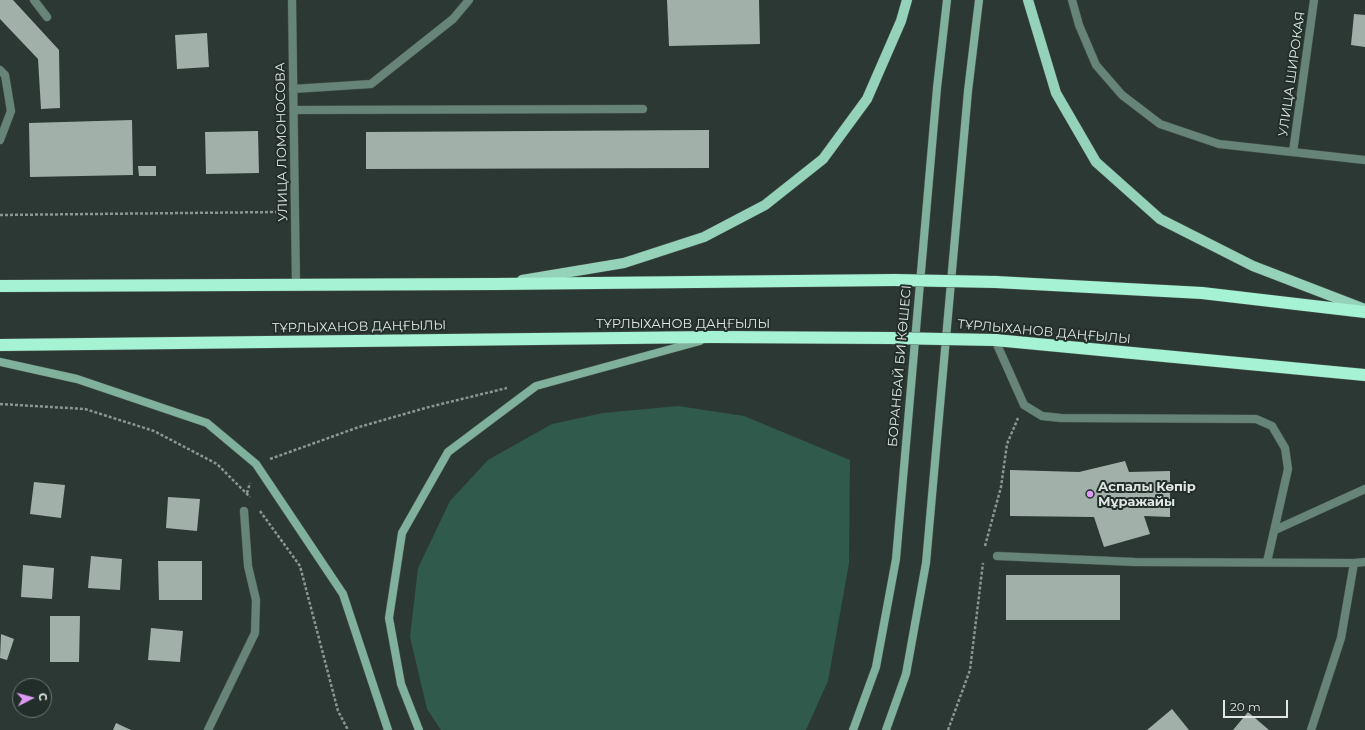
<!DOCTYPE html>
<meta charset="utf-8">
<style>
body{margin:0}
#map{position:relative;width:1365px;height:730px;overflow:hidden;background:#2c3833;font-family:Montserrat,sans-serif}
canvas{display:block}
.north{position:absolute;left:12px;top:678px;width:40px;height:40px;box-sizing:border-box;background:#222e29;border:1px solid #6e7873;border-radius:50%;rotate:84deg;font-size:11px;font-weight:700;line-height:16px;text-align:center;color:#dfe6e3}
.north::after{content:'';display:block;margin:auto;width:14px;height:18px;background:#dd99f3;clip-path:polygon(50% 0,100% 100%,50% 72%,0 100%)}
.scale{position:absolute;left:1223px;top:700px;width:65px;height:18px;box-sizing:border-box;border:2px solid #dfe6e3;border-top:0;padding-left:5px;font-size:12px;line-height:14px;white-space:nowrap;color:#dfe6e3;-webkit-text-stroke:3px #222e29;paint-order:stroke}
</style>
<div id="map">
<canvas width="1365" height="730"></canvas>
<div class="north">С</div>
<div class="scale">20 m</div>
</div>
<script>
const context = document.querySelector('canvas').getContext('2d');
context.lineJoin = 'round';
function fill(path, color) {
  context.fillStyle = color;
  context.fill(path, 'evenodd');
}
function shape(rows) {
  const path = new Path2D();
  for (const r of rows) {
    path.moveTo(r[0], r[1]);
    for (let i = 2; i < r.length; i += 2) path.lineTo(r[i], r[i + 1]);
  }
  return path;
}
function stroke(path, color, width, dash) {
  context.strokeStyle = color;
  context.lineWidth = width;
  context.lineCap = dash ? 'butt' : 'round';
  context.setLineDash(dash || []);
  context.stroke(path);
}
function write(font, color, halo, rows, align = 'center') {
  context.font = font + ' Montserrat,sans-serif';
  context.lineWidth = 4;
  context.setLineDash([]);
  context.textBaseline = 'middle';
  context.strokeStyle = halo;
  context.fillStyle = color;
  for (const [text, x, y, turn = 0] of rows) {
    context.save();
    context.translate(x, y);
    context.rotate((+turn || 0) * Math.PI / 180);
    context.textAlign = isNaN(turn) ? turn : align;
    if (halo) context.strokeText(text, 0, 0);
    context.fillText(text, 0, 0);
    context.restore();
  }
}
fill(shape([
 [678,406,744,416,850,460,849,563,828,681,806,730,441,730,427,709,410,637,418,568,450,501,488,460,552,424,603,413]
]), '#305a4b');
fill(shape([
 [0,0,13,0,59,50,60,108,41,109,38,59,0,19],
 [667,0,759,0,760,44,669,46],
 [1354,14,1365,15,1365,47,1351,45],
 [207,33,209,67,177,69,175,35],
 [132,120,133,175,30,177,29,123],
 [709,130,709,168,366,169,366,132],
 [258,131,259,173,206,174,205,132],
 [138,166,156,166,156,176,139,176],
 [1125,461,1129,472,1170,471,1170,517,1144,516,1150,534,1104,547,1094,517,1010,516,1010,470,1079,472],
 [34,482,65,485,61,518,30,514],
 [168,497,200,499,197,531,166,528],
 [91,556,122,559,120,590,88,588],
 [158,561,202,561,202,600,159,600],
 [23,565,54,568,52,599,21,597],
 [1006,575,1120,575,1120,620,1006,620],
 [50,616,80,616,79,662,50,662],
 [151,628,183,631,180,662,148,660],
 [1,634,14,639,7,660,0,658],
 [1172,709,1189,730,1147,730],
 [1248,712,1269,730,1233,730],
 [116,723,131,730,113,730]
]), '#a2b0aa');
const lane = shape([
 [34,0,47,17],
 [1072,0,1079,25,1096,65,1122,95,1160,124,1219,144,1365,160],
 [0,70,5,75,11,111,0,140],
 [293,89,371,84,453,19,469,0],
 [295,110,643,109],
 [995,340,1024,405,1042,416,1061,418,1256,419,1272,426,1285,448,1288,469,1267,562],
 [1275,530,1365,489],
 [997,556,1135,562,1354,563],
 [1311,730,1341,638,1354,563,1365,562]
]);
const street = shape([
 [292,0,296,284],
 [1293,152,1314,0],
 [208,730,255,633,256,600,248,566,244,511]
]);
const secondary = shape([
 [0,362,77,379,207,423,256,464,343,594,388,730],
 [419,730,401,684,389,618,402,533,448,452,536,386,700,341],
 [853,730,876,667,896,559,937,88,947,0],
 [886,730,906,674,926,563,968,91,979,0]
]);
const primary = shape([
 [1028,0,1056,93,1096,162,1160,219,1253,266,1365,309],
 [522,280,624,263,704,237,765,205,823,159,867,99,901,21,907,0]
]);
const highway = shape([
 [996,282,1202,293,1365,312],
 [0,286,496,284,895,280],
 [995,340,1365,375],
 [0,345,713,337,890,338]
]);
stroke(lane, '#49544f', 9);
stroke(street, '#49544f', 9);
stroke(secondary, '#49544f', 9);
stroke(primary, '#49544f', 11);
stroke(highway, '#49544f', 13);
stroke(shape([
 [0,215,279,212],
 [0,404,85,409,154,431,217,464,250,497],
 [270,459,359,427,429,407,507,388],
 [247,493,250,483],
 [260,511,300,566,338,711,348,730],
 [985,546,1001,487,1007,444,1018,418],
 [948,730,970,670,983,563]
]), '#8b9591', 2.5, [3, 2]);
stroke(lane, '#668478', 8);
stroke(street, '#668478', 8);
stroke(secondary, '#80b19d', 8);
stroke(primary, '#94d3ba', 10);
stroke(highway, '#a6f2d4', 12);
const highwayBridge = shape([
 [895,280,996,282],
 [890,338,995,340]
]);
stroke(highwayBridge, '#49544f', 13, []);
stroke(highwayBridge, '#a6f2d4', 12);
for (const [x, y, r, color] of [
 [1090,494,4,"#dd99f3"]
]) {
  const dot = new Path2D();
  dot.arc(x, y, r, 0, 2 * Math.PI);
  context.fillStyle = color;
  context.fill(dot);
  stroke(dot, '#222e29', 1.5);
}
write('13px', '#dfe6e3', '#222e29', [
 ["УЛИЦА ШИРОКАЯ",1292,74,-82],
 ["УЛИЦА ЛОМОНОСОВА",282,142,-91],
 ["ТҰРЛЫХАНОВ ДАҢҒЫЛЫ",683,324],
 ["ТҰРЛЫХАНОВ ДАҢҒЫЛЫ",359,327,-1],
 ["ТҰРЛЫХАНОВ ДАҢҒЫЛЫ",1044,332,5],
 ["БОРАНБАЙ БИ КӨШЕСІ",900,366,-85]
]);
write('bold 13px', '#dfe6e3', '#222e29', [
 ["Аспалы Көпір",1098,487],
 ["Мұражайы",1098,502]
], 'left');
</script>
